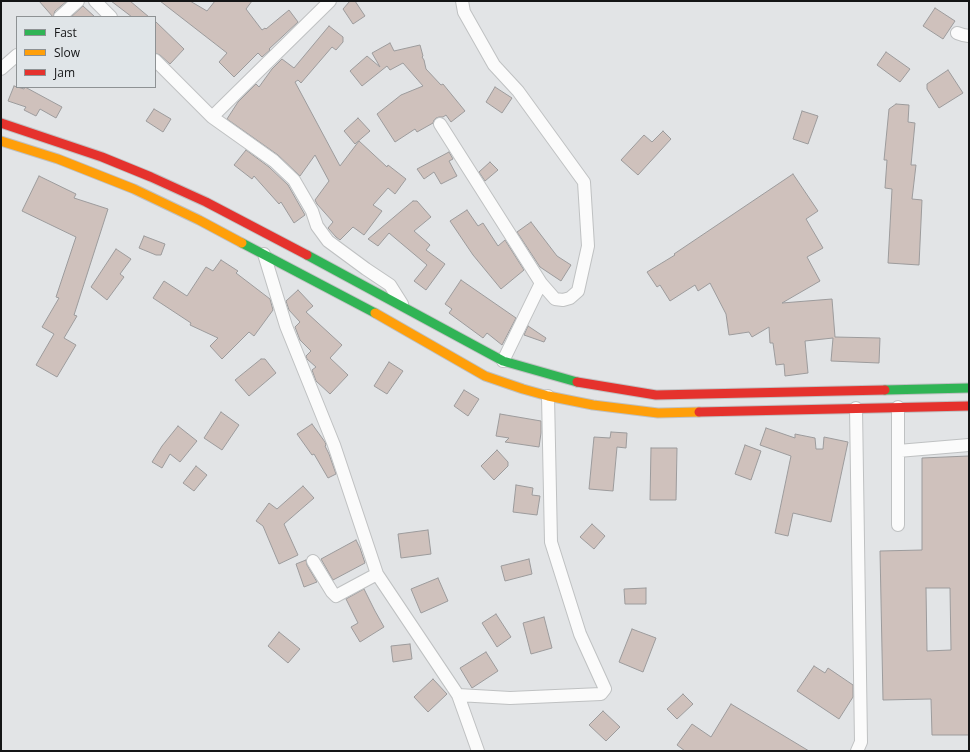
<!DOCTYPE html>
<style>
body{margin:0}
#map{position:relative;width:970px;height:752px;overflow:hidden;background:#e2e4e6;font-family:"Open Sans",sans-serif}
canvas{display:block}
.frame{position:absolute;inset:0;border:2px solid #141516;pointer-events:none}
.legend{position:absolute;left:16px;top:16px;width:140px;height:72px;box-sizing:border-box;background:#e0e5e8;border:1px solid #8e9294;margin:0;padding:5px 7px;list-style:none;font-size:12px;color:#141516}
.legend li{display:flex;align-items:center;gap:8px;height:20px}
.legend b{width:20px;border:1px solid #8e9294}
</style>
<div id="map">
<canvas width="970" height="752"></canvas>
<div class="frame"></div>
<ul class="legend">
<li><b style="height:5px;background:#30b455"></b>Fast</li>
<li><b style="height:5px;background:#ff9f0a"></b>Slow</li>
<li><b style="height:5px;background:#e5322d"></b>Jam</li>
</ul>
</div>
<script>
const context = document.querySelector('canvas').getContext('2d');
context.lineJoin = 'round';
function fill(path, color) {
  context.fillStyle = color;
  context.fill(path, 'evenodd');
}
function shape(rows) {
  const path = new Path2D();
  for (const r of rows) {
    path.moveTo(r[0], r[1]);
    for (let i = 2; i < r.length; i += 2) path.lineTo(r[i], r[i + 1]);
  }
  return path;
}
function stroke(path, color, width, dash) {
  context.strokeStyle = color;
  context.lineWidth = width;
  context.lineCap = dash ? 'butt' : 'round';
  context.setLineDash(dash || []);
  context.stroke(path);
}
const building = shape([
 [39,1,67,1,55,11,53,17,39,1],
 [111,1,130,1,149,17,132,17,111,1],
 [160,1,190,1,207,11,215,1,252,1,246,9,262,30,265,28,266,29,289,10,298,22,269,49,270,50,262,57,258,53,234,77,219,62,227,53,160,1],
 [350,1,355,1,365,16,353,24,343,9,350,1],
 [83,6,95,17,71,17,83,6],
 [935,8,955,21,943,39,923,26,935,8],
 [155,21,184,49,170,64,160,55,155,53,155,21],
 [329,26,343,37,343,42,336,50,332,47,301,83,298,80,295,82,340,166,359,141,387,167,388,165,406,179,395,194,388,188,373,205,382,211,364,235,353,227,340,240,336,237,328,228,333,222,317,204,315,200,329,181,315,155,300,176,278,155,227,119,238,102,256,84,259,87,272,69,282,59,294,68,329,26],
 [390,43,394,51,420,45,423,56,422,57,424,60,426,69,441,85,443,84,465,111,451,122,446,115,443,117,439,117,436,118,434,120,433,123,417,132,415,129,395,142,377,114,401,95,423,86,403,63,390,70,387,66,362,86,350,71,367,56,380,67,372,53,390,43],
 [886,52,910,69,900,82,877,65,886,52],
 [948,70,963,93,939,108,927,89,927,84,948,70],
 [14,86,24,89,25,87,62,107,56,118,40,109,36,116,24,110,26,107,8,101,14,86],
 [495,87,512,98,502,113,486,102,495,87],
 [896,104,909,105,908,122,915,123,911,165,916,165,912,199,922,200,919,265,888,263,892,189,885,188,887,160,884,160,889,109,896,104],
 [154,109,171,119,163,132,146,121,154,109],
 [802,111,818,116,808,144,793,139,802,111],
 [358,118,370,131,355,144,344,131,358,118],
 [663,131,671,139,638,175,621,160,644,135,652,142,663,131],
 [246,150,269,167,288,185,305,215,294,223,281,202,279,204,254,176,252,179,234,165,246,150],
 [449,152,453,159,449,161,457,176,441,184,434,172,424,179,417,169,449,152],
 [490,162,498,170,485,181,479,172,490,162],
 [793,174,818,211,806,219,823,248,807,257,820,281,782,303,832,299,835,337,880,338,879,363,831,361,833,338,805,341,808,373,785,376,784,364,776,365,773,343,770,343,769,327,752,337,749,332,729,335,726,314,710,283,698,291,695,285,670,301,660,285,657,287,647,272,675,255,674,254,793,174],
 [39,176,76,194,74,198,108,209,74,315,77,316,64,338,76,345,57,377,36,365,54,334,42,327,59,298,56,297,76,237,22,211,39,176],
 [413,201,417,201,431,217,414,231,430,245,426,250,445,264,426,290,414,281,427,265,389,233,378,246,368,239,413,201],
 [467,210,478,226,483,223,498,246,505,240,524,270,501,289,473,255,450,221,467,210],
 [531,222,557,256,571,265,561,281,540,267,517,232,531,222],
 [144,236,165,244,161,255,156,255,139,248,144,236],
 [116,249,131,259,120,274,124,277,107,300,91,287,116,249],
 [221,260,238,271,236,273,270,299,273,310,254,336,249,332,222,359,210,346,218,338,190,325,191,323,153,298,164,281,187,296,206,267,213,271,221,260],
 [461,280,516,318,502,345,487,333,483,338,449,313,452,309,445,304,461,280],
 [298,290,313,306,306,312,342,345,330,358,348,375,330,394,316,381,312,370,316,367,307,359,306,356,311,351,300,340,295,327,300,322,289,310,286,301,298,290],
 [528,326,546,338,544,342,524,335,528,326],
 [261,359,265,359,276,373,249,396,235,380,261,359],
 [389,362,403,371,387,394,374,386,389,362],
 [464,390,479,399,468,416,454,406,464,390],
 [221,412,239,425,222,450,204,438,221,412],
 [500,414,541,421,541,433,539,447,505,442,509,438,496,436,500,414],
 [312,424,325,442,326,445,325,446,329,454,336,474,328,478,314,454,312,455,297,434,312,424],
 [178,426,197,441,180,462,170,454,162,468,152,462,162,446,178,426],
 [766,428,795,438,795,434,815,438,816,449,823,449,824,437,848,442,831,522,793,513,788,536,775,533,791,456,760,445,766,428],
 [611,432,627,433,626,448,617,447,613,491,589,489,594,437,610,438,611,432],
 [745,445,761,451,751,480,735,474,745,445],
 [651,448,677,448,676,500,650,500,651,448],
 [497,450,508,462,508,466,494,480,481,466,497,450],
 [969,456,969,735,932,735,931,699,883,700,880,551,922,550,922,458,969,456],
 [926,588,950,588,951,650,927,651,926,588],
 [196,466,207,475,194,491,183,483,196,466],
 [516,485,533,488,532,495,540,496,537,515,513,512,516,485],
 [303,486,314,498,284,524,298,555,279,564,263,526,256,521,269,503,277,509,303,486],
 [592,524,605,536,594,549,580,537,592,524],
 [428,530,431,554,401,558,398,534,428,530],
 [356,540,360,548,365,563,333,580,321,559,356,540],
 [529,559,532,574,505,581,501,566,529,559],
 [306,560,307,565,317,582,304,587,296,564,306,560],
 [438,578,448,601,421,613,411,589,438,578],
 [646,588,646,604,625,604,624,589,646,588],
 [364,589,375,611,384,627,360,642,351,627,358,623,346,599,364,589],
 [496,614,511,637,497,647,482,623,496,614],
 [544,617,552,648,531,654,523,623,544,617],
 [632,629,656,638,643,672,619,662,632,629],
 [279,632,300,649,288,663,268,646,279,632],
 [410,644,412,659,393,662,391,646,410,644],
 [486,652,498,671,472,688,460,668,486,652],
 [814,666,825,673,828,668,853,685,853,697,839,719,797,691,814,666],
 [433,679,447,694,428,712,414,697,433,679],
 [683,694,693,704,677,719,667,709,683,694],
 [731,704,809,751,685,751,677,745,692,724,711,737,731,704],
 [603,711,620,727,606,741,589,725,603,711]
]);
fill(building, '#cfc1bc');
stroke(building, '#9c9b9c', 1);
const street = shape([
 [95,1,111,17],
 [60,17,78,1],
 [957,33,963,35,969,36],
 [155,60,212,117,274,161,294,180,312,211,317,226,328,241,366,269,390,285,402,304],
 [1,69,17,55],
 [212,117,330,1],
 [440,124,541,283,555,299,563,300,570,298,578,291,588,246,584,182,518,91,494,65,464,12,462,1],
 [264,254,286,326,334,445,377,574,458,695,478,751],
 [503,361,541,283],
 [856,408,861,742,857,751],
 [898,451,898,407],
 [898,525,898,451,969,445],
 [313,561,332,592,336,596,377,574],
 [458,695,510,698,601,694,605,689,580,634,551,542,548,396]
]);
const fast = shape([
 [242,243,375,313],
 [307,255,503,361,577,382],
 [885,390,969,388]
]);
const slow = shape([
 [1,141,58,159,134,189,199,220,242,243],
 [375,313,485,376,523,389,548,396,593,405,658,413,699,412]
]);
const jam = shape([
 [1,123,102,157,151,177,206,202,307,255],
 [577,382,656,395,885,390],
 [699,412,969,406]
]);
stroke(street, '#bfc1c2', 14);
stroke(fast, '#bfc1c2', 11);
stroke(slow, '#bfc1c2', 11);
stroke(jam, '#bfc1c2', 11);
stroke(street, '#fbfbfb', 12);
stroke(fast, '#30b455', 9);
stroke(slow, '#ff9f0a', 9);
stroke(jam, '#e5322d', 9);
</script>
